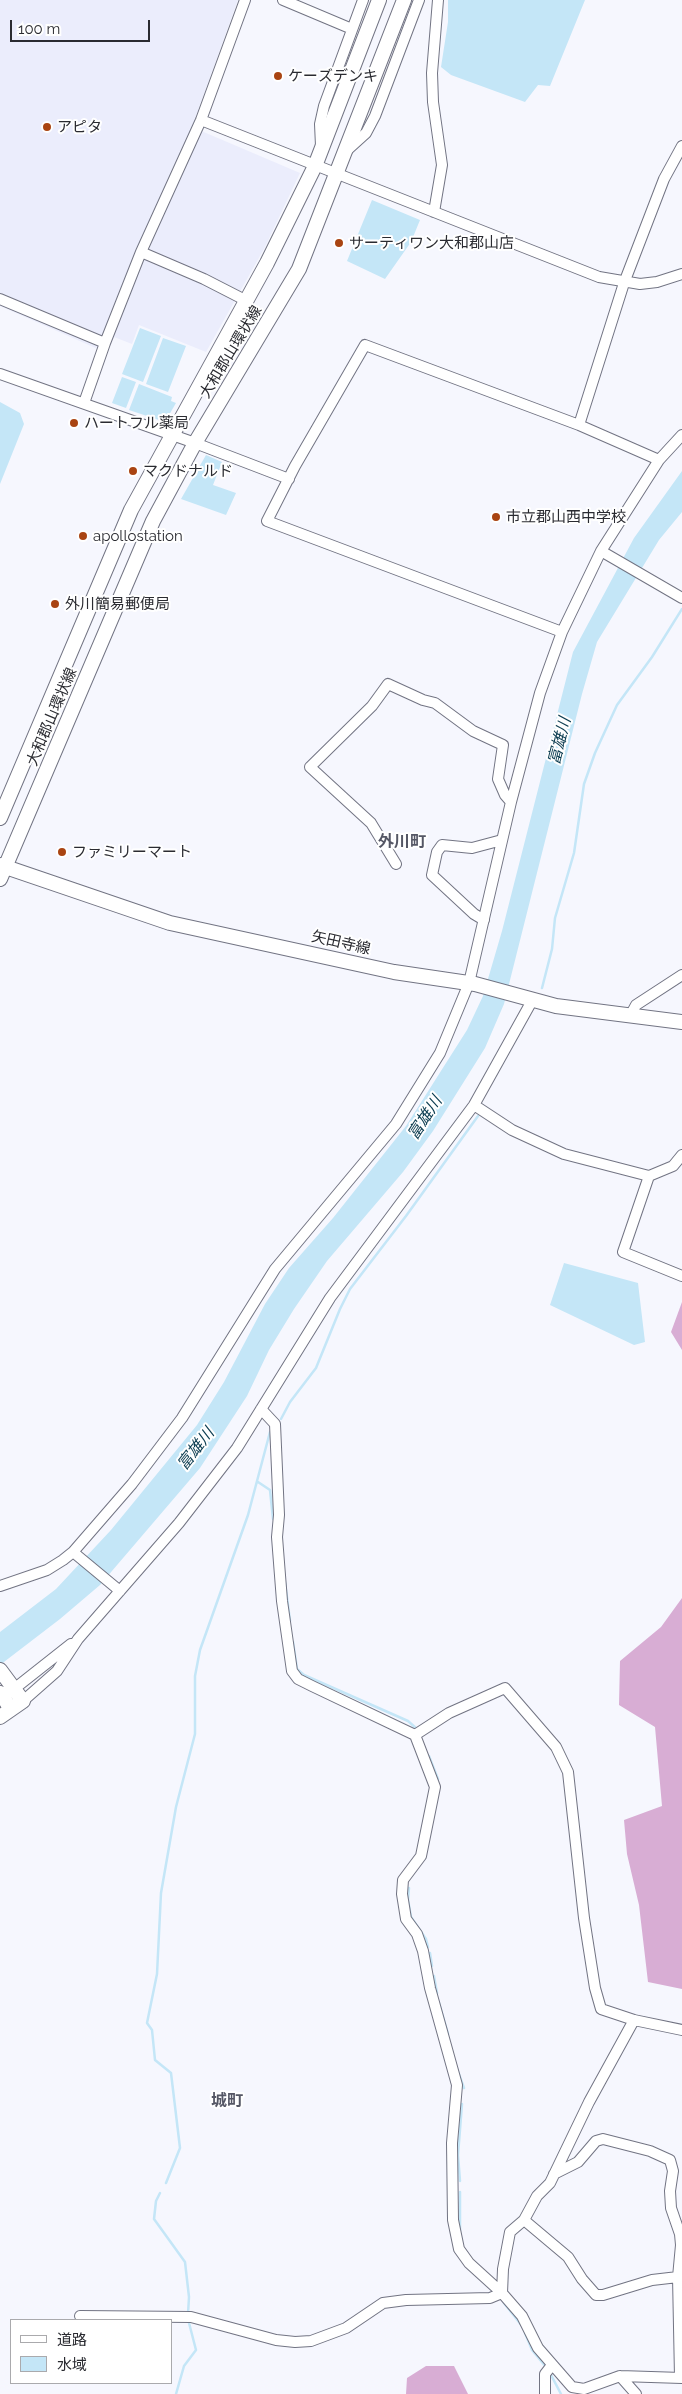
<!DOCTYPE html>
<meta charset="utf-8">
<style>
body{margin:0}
#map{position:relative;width:682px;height:2394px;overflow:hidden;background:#f6f7fe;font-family:Raleway,"Noto Sans JP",sans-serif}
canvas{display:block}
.legend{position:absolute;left:10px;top:2319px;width:162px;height:65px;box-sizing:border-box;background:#fff;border:1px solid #aaaaad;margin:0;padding:6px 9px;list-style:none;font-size:15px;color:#2a2b31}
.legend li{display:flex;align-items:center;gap:10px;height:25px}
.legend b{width:25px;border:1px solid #aaaaad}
.scale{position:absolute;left:10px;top:20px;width:140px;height:22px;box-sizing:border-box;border:2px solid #2a2b31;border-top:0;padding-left:6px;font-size:15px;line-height:18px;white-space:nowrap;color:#2a2b31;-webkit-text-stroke:4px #fff;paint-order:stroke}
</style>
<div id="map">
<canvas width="682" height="2394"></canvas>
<ul class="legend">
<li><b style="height:6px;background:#fff"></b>道路</li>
<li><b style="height:14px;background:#c4e6f7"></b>水域</li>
</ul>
<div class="scale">100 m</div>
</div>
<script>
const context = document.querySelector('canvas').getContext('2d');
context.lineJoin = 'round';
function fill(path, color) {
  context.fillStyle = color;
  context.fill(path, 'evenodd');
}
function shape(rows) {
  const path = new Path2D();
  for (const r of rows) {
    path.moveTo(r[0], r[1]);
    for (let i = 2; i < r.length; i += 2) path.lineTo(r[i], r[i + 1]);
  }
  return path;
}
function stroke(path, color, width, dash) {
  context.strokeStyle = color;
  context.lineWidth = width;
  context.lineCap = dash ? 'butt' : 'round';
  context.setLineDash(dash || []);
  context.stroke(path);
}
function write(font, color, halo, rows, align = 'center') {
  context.font = font + ' Raleway,"Noto Sans JP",sans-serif';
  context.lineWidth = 4;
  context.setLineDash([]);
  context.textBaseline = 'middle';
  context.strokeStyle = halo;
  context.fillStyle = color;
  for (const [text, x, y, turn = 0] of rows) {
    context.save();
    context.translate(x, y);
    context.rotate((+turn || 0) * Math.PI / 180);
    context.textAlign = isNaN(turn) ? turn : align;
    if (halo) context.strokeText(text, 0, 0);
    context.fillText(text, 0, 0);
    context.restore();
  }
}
fill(shape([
 [0,0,238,0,192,127,300,173,265,247,206,352,139,325,132,344,114,337,107,353,0,306]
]), '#ebedfc');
fill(shape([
 [682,1302,682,1350,671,1332],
 [682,1598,682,1989,648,1982,639,1905,627,1854,624,1820,662,1806,655,1727,619,1705,620,1661,661,1627],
 [426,2366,454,2366,468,2394,406,2394,407,2378]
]), '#d8add4');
fill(shape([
 [448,0,585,0,550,86,538,85,525,102,451,75,441,67,448,22],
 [372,200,420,220,411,242,385,279,347,261],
 [140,328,161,336,143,382,122,374],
 [163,338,186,346,168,392,146,384],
 [122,377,136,382,126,408,112,403],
 [139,384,172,397,171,401,176,403,165,422,129,410],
 [0,402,20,413,24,424,0,484],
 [206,455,222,462,213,485,236,493,226,515,181,499],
 [682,471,682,512,659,540,597,642,582,694,504,1004,485,1048,433,1131,403,1172,327,1261,294,1309,269,1350,247,1396,200,1468,100,1585,60,1619,0,1665,0,1632,56,1589,111,1530,197,1425,224,1382,265,1304,289,1268,333,1218,406,1126,467,1030,483,996,502,931,573,652,634,538],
 [564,1263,638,1283,645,1342,634,1345,550,1305]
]), '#c4e6f7');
stroke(shape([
 [542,988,552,949,555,918,574,853,584,784,595,753,617,705,652,657,682,609],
 [281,1419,290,1402,316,1368,340,1309,350,1289,406,1216,478,1116],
 [258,1482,270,1490,273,1519],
 [285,1582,290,1621],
 [293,1642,297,1669,304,1675,408,1721,417,1729],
 [429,1756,438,1779],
 [409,1888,408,1900,411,1917,426,1939,428,1947],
 [430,1953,432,1966],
 [434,1976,437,1993],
 [439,2003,448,2034],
 [456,2066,464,2088],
 [460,2181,458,2155,462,2104],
 [166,2183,180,2148,171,2073,155,2060,152,2030,147,2023,157,1974,161,1893,176,1807,195,1734,195,1676,200,1650,248,1515,270,1432],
 [160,2193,156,2201,154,2219,185,2262,189,2297,188,2314],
 [460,2231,460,2192],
 [504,2303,522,2326],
 [525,2333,532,2350,546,2367],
 [550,2373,561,2394],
 [176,2394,184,2366,196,2350,188,2319]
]), '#c4e6f7', 2.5);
const minor = shape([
 [283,0,352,29],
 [201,120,599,277,640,284,657,282,682,274],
 [321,146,320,124,324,106,363,0],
 [345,152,366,133,375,116,419,0],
 [434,212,442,165,433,102,432,73,438,0],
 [141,252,204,279,245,300],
 [0,299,105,343],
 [0,374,195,443,289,479],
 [84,403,105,343,141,252,201,120,245,0],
 [579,425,624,283,664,179,682,146],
 [601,551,682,598],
 [562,632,267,521,295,466,365,345,579,425,659,460],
 [396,864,371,823,310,767,372,706,388,684,423,700,435,703,473,731,503,745,498,779,505,795,511,802],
 [484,920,474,914,432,875,437,852,442,845,472,848,502,840],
 [630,1016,636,1005,682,975],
 [474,1105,512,1130,564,1154,649,1176,623,1252,682,1276],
 [649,1176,673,1166,682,1155],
 [261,1409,275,1424,279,1515,277,1537,282,1601,292,1671,298,1679,312,1686,415,1735],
 [73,1552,120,1591],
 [0,1586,47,1570,63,1560,73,1552,132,1484,182,1418,275,1269,396,1124,440,1053,469,983,511,802,540,693,562,632,601,551,659,460,682,435],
 [14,1689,71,1644],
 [23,1701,57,1671,78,1639,179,1523,237,1448,330,1298,474,1105,533,999],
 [415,1735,435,1787,421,1856,403,1880,402,1894,406,1919,417,1934,423,1951,430,1988,457,2085,452,2143,453,2220,459,2249,469,2263,502,2293,522,2316,538,2348,572,2387,584,2389,620,2376,682,2378],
 [415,1735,449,1713,505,1688,556,1747,568,1772,584,1918,595,1988,601,2009,634,2020,682,2030],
 [554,2174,578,2162,596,2141,603,2139,650,2151,670,2160,673,2171,670,2191,671,2208,680,2234,681,2245,678,2277,680,2377],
 [524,2220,568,2257,582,2279,596,2295,603,2295,652,2280,678,2277],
 [502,2293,503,2269,510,2232,524,2220,537,2196,550,2183,589,2102,634,2020],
 [80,2316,191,2317,276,2340,295,2342,311,2341,346,2328,383,2303,406,2300,490,2298,502,2293],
 [620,2376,636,2394],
 [545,2394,545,2374,552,2365]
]);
const major = shape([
 [0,818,131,510,267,263,315,166,379,0],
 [0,865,170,923,394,972,475,984,556,1006,682,1022],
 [0,879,153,521,195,443,299,269,404,0],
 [0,1670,23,1701,0,1717],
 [0,1693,11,1709]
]);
stroke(minor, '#727483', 12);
stroke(major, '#727483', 16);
stroke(minor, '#fff', 10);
stroke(major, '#fff', 14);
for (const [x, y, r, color] of [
 [278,76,5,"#a94412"],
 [47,127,5,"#a94412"],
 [339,243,5,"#a94412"],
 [74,423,5,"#a94412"],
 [133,471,5,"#a94412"],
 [496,517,5,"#a94412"],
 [83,536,5,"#a94412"],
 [55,604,5,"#a94412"],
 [62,852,5,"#a94412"]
]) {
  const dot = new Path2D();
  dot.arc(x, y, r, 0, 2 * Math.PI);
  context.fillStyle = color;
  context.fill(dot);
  stroke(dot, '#fff', 2);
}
write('15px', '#2a2b31', '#fff', [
 ["ケーズデンキ",288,76],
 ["アピタ",57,127],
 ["サーティワン大和郡山店",349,243],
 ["ハートフル薬局",84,423],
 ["マクドナルド",143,471],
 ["市立郡山西中学校",506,517],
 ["apollostation",93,536],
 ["外川簡易郵便局",65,604],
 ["ファミリーマート",72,852]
], 'left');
write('15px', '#2a2b31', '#fff', [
 ["大和郡山環状線",231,352,-59],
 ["大和郡山環状線",52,717,-67],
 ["矢田寺線",341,943,13]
]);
write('italic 16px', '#0b3c50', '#fff', [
 ["富雄川",560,741,-76],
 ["富雄川",425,1118,-57],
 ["富雄川",196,1449,-52]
]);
write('bold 16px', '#555765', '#fff', [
 ["外川町",402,842],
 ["城町",227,2101]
]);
</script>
